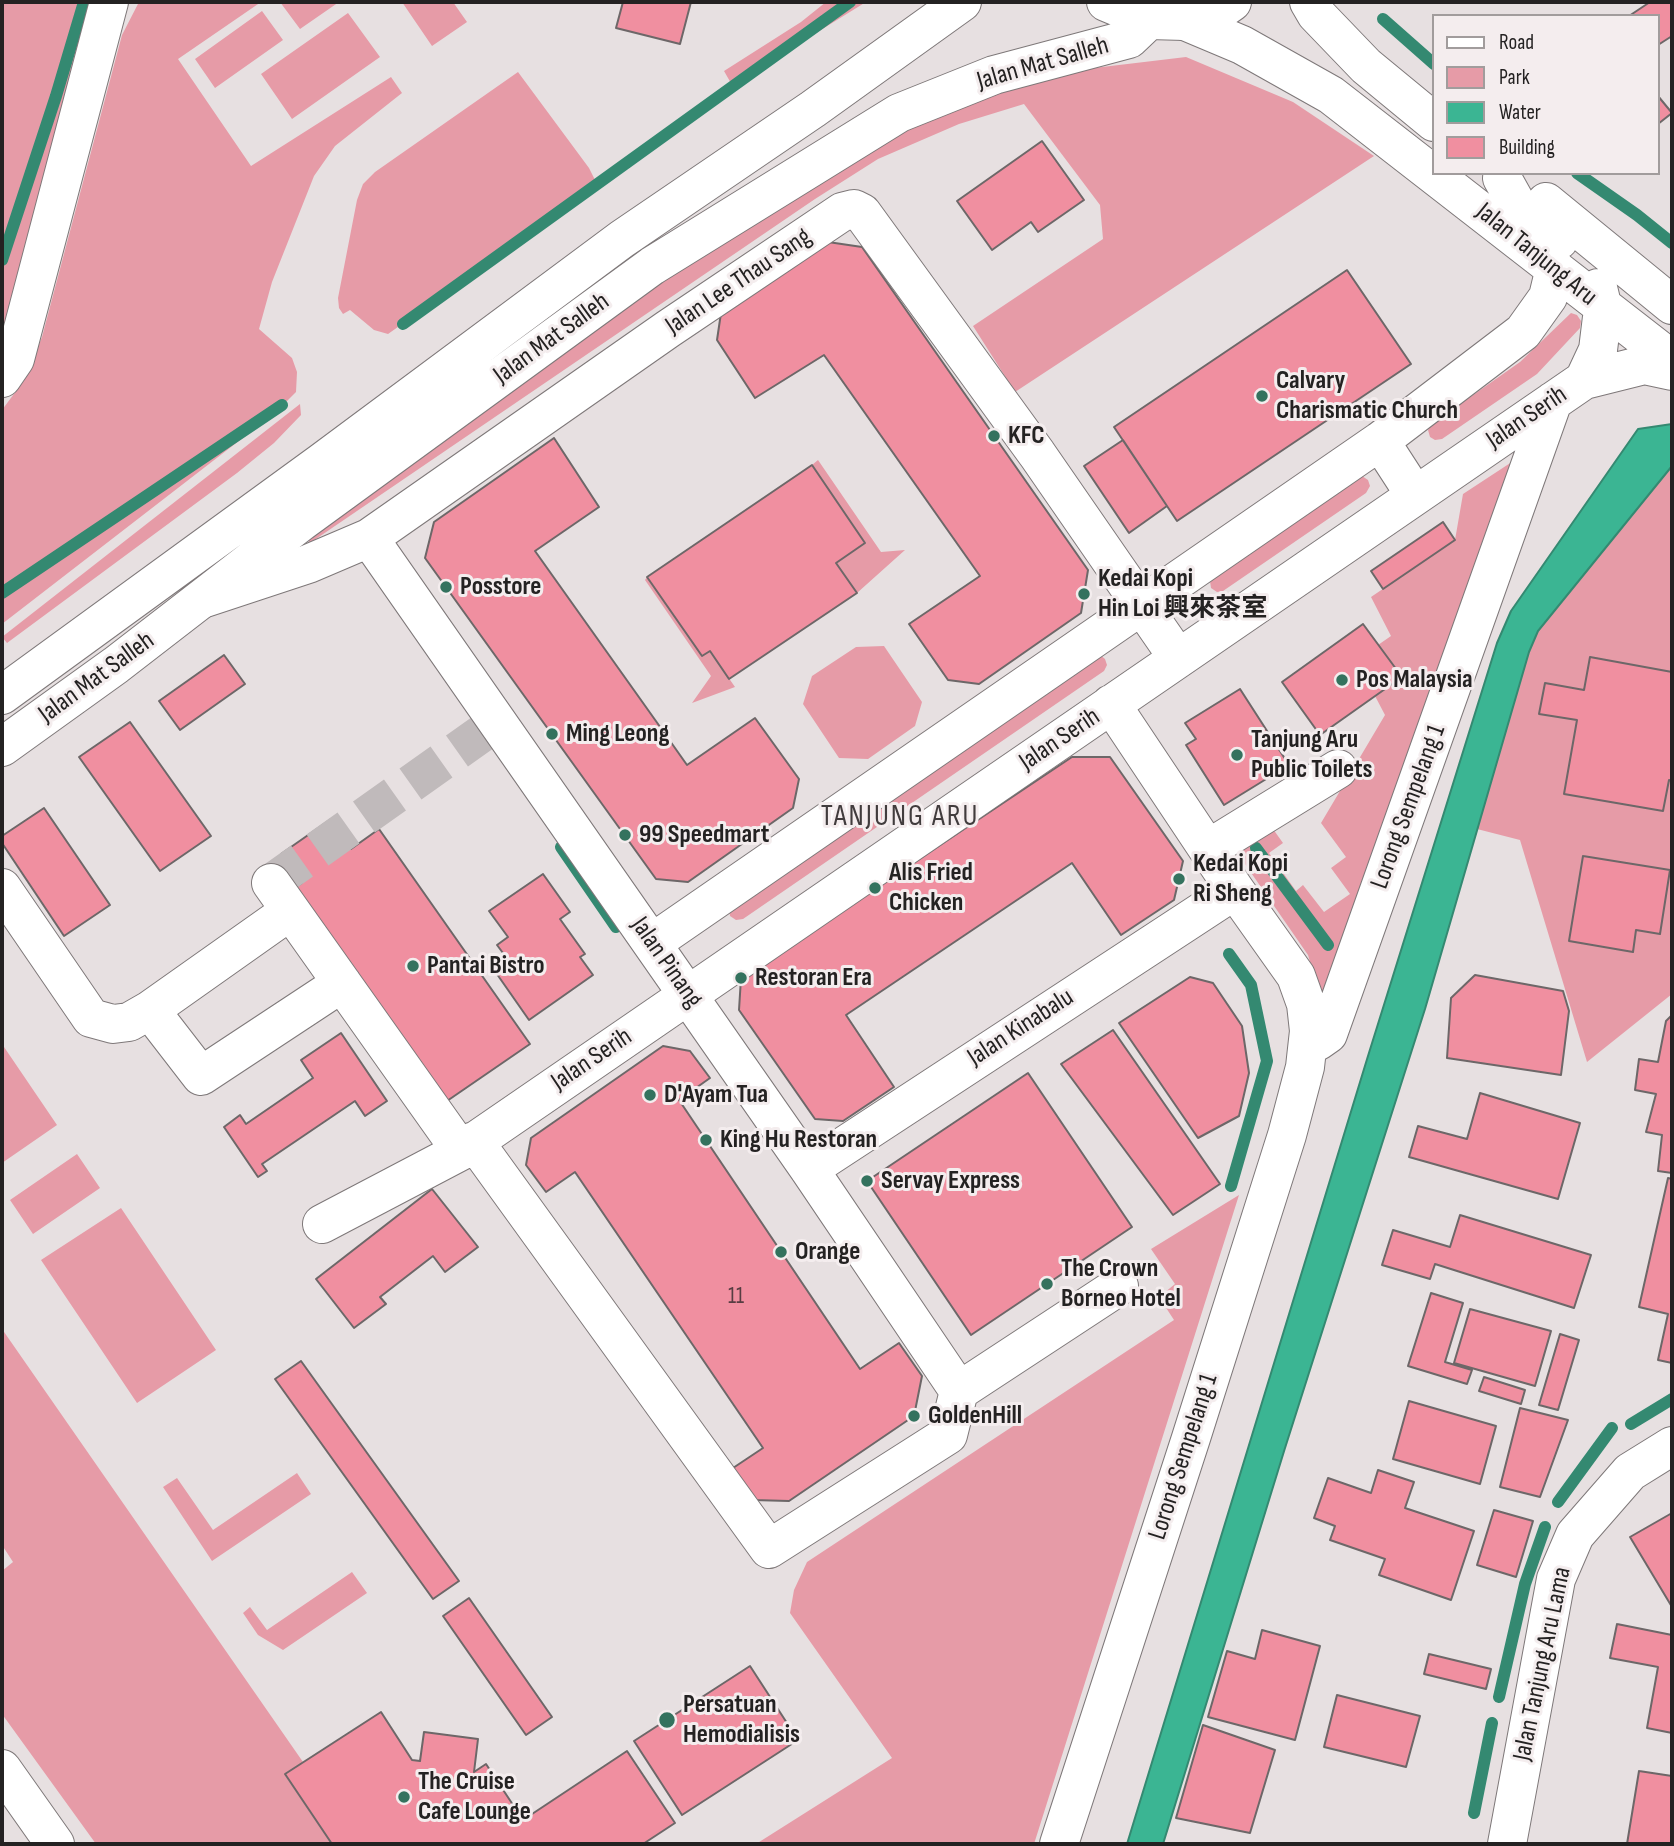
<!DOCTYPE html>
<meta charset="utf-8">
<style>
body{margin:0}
#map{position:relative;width:1674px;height:1846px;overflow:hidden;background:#e7e0e1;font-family:"Sofia Sans Condensed",sans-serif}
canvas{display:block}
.frame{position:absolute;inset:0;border:4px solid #242222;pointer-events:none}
.legend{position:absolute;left:1432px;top:14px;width:228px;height:161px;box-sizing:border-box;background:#f4edee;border:2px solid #a19c9c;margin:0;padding:9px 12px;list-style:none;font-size:21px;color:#242222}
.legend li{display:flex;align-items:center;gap:14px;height:35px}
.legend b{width:35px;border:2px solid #a19c9c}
</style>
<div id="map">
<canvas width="1674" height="1846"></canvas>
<div class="frame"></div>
<ul class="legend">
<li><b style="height:9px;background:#fff"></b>Road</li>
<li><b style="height:19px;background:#e69ba7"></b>Park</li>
<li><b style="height:19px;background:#3bb593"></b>Water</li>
<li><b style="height:19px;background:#f08fa0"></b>Building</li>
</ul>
</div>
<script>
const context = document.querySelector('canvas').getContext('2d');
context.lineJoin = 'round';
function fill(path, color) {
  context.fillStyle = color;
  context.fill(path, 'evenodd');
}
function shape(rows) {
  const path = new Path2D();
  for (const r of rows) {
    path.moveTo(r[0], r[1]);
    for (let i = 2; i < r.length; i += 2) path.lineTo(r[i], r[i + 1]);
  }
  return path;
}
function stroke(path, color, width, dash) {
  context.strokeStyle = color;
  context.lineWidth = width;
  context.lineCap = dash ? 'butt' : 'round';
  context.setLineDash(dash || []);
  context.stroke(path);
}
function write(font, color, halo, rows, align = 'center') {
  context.font = font + ' "Sofia Sans Condensed","Noto Sans SC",sans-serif';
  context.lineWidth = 6;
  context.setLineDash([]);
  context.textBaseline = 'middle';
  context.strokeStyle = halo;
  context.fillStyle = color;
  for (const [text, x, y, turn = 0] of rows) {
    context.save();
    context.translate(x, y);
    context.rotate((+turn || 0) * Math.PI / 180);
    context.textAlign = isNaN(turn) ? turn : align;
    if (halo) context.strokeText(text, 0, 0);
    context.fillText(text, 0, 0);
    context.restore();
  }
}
fill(shape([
 [2,2,95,2,2,336],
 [139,2,261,2,178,59,251,166,391,77,402,93,335,146,314,176,272,282,259,329,292,358,297,372,296,392,275,413,2,624,2,410,25,379,42,337,122,35],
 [280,2,339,2,300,29],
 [402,2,453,2,467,22,432,46],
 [826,2,866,2,732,85,724,71,801,22],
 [262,11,283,40,215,88,195,59],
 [348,13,380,57,292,119,261,74],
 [1186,57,1293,102,1374,156,1015,392,973,326,1103,239,1100,205,1024,104,959,124,878,159,815,199,310,543,305,535,863,137,1052,73],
 [518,72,589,168,598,186,388,334,374,330,350,310,343,314,339,308,338,298,357,200,363,184,375,172],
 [1571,313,1577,315,1581,321,1580,328,1537,374,1442,439,1435,440,1430,437,1428,430,1432,424,1520,362],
 [300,404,301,415,274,443,237,473,7,643,2,637],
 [1524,454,1329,998,1319,993,1308,955,1236,851,1273,829,1283,843,1269,853,1296,891,1303,885,1324,912,1350,894,1331,868,1346,857,1321,823,1385,715,1375,696,1378,645,1391,636,1371,597,1455,540,1463,494],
 [818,460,881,552,905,550,857,593,836,563,865,543,812,465],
 [1672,466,1672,994,1587,1062,1520,840,1477,829,1529,652,1538,631],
 [1362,476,1368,480,1370,486,1366,493,1223,591,1217,592,1211,588,1210,581],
 [647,577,702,656,710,651,735,687,692,703,711,676,645,580],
 [884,646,922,702,915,726,868,759,839,758,803,704,812,676,856,647],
 [1100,655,1105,659,1107,665,1104,671,743,919,736,920,730,916,729,909],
 [2,1044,57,1125,2,1163],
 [77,1154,100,1188,33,1234,10,1200],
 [1239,1195,1034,1844,756,1844,892,1758,790,1613,794,1590,807,1562,1174,1320,1159,1297,1175,1284,1151,1249],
 [121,1208,216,1350,137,1403,41,1260],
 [2,1329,303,1762,285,1775,332,1844,96,1844,2,1714,2,1571,13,1562,2,1545],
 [297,1473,311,1494,212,1561,163,1487,177,1478,213,1530],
 [352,1572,367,1593,283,1650,258,1635,243,1613,250,1607,267,1630]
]), '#e69ba7');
const water = shape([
 [1672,424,1672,466,1538,631,1529,652,1425,1009,1285,1448,1163,1844,1127,1844,1368,1056,1497,643,1511,611,1638,429,1672,424]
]);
fill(water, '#3bb593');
stroke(water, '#348971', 2);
stroke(shape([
 [1383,19,1434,64],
 [1577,173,1637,215,1672,243],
 [2,260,56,96,84,2],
 [403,324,850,2],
 [2,593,282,405],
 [561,847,616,927],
 [1256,848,1328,945],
 [1229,954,1251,985,1267,1061,1231,1186],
 [1631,1424,1672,1399],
 [1558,1502,1612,1428],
 [1499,1697,1525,1584,1545,1527],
 [1474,1813,1492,1723]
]), '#348971', 12);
const building = shape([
 [623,2,691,2,680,44,616,28,623,2],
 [1650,2,1672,2,1672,36,1658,45,1658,16,1629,16,1650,2],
 [1658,96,1672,113,1658,124,1658,96],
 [1042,141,1084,200,1038,232,1031,222,992,250,957,201,1042,141],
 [828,242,862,247,1088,570,1081,613,979,684,948,680,909,624,980,576,824,355,755,398,717,340,721,313,828,242],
 [1347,270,1411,364,1177,521,1114,427,1347,270],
 [554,438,599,507,535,551,663,731,687,765,755,718,799,779,793,808,688,882,656,879,425,558,434,522,554,438],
 [1123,440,1167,506,1129,533,1084,466,1123,440],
 [812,465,865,543,836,563,857,593,729,679,710,651,702,656,647,577,812,465],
 [1443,522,1455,540,1383,589,1371,571,1443,522],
 [1363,624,1402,677,1320,735,1282,682,1363,624],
 [224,655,245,684,180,730,159,701,224,655],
 [1590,657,1672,672,1672,781,1669,780,1663,811,1564,794,1577,720,1539,714,1545,683,1584,690,1590,657],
 [1240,689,1289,765,1224,805,1186,745,1196,739,1185,723,1240,689],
 [130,722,211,836,160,871,79,757,130,722],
 [1072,757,1110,757,1183,861,1174,900,1121,935,1072,863,846,1015,894,1087,843,1121,815,1119,739,1010,741,978,1072,757],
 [44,808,110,905,64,936,2,843,2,836,44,808],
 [331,819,351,849,379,829,530,1044,447,1101,296,887,302,883,281,854,331,819],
 [1583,856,1670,870,1660,934,1636,930,1633,952,1569,941,1583,856],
 [543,874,570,912,560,919,585,954,580,957,593,975,529,1020,492,967,506,957,497,945,508,937,489,911,543,874],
 [1475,975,1563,991,1569,1011,1561,1075,1447,1058,1451,998,1475,975],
 [1190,977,1213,983,1242,1026,1249,1073,1239,1116,1198,1138,1119,1023,1190,977],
 [1672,1015,1672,1173,1658,1171,1662,1135,1646,1132,1656,1094,1635,1090,1639,1059,1658,1062,1666,1021,1672,1015],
 [1113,1030,1220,1184,1173,1215,1061,1064,1113,1030],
 [341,1033,387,1101,365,1116,355,1101,262,1164,267,1171,258,1177,224,1127,240,1115,246,1124,313,1078,301,1060,341,1033],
 [663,1046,690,1051,710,1078,679,1100,860,1369,899,1343,922,1376,914,1416,789,1501,753,1500,733,1468,763,1448,575,1172,546,1192,526,1165,531,1138,663,1046],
 [1028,1073,1132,1227,971,1335,867,1181,1028,1073],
 [1480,1093,1580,1123,1558,1199,1409,1157,1418,1126,1467,1139,1480,1093],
 [1668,1178,1672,1179,1672,1363,1658,1360,1668,1314,1639,1307,1668,1178],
 [432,1189,478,1247,445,1272,433,1256,380,1297,386,1304,354,1328,316,1279,432,1189],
 [1460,1215,1591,1255,1574,1308,1435,1264,1430,1279,1382,1265,1393,1230,1450,1247,1460,1215],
 [1431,1293,1463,1303,1445,1362,1472,1370,1467,1384,1408,1366,1431,1293],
 [1470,1309,1551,1331,1535,1386,1454,1363,1470,1309],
 [1560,1334,1579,1340,1558,1410,1539,1405,1560,1334],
 [301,1361,459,1581,433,1599,275,1379,301,1361],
 [1484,1377,1525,1390,1521,1404,1479,1391,1484,1377],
 [1409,1401,1496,1426,1480,1484,1393,1459,1409,1401],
 [1520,1408,1568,1420,1540,1497,1500,1487,1520,1408],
 [1378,1470,1414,1482,1405,1508,1474,1531,1451,1600,1379,1575,1385,1559,1330,1540,1335,1526,1314,1518,1328,1478,1371,1493,1378,1470],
 [1494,1510,1533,1521,1516,1577,1477,1565,1494,1510],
 [1672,1513,1672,1607,1630,1537,1672,1513],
 [469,1598,552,1717,526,1735,443,1616,469,1598],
 [1617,1624,1672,1635,1672,1733,1647,1728,1658,1667,1610,1658,1617,1624],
 [1262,1630,1320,1646,1295,1740,1208,1717,1227,1651,1255,1659,1262,1630],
 [1429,1654,1491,1669,1486,1689,1424,1674,1429,1654],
 [750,1666,798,1740,682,1815,634,1741,750,1666],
 [1337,1695,1420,1716,1406,1767,1324,1747,1337,1695],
 [381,1712,412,1760,420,1761,424,1732,478,1739,474,1772,486,1764,523,1820,627,1751,675,1823,643,1844,332,1844,285,1774,381,1712],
 [1203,1725,1275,1750,1250,1833,1176,1818,1203,1725],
 [1639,1771,1672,1776,1672,1844,1627,1844,1639,1771]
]);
fill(building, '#f08fa0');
stroke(building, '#6d6768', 2);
stroke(shape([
 [271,883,498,722]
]), '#c0babb', 38, [38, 19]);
const minor = shape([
 [1309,2,1316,14,1366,66,1434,122],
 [1185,21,1242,45,1331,95,1672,360],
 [1502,178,1516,203,1559,240],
 [1546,202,1672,305],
 [2,378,15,359,109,2],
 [1584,380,1598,350,1603,309,1598,288],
 [1380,441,1415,495],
 [369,538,809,1169,959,1391],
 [205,598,308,564,369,538,668,329,842,212,854,209,862,213,1037,454,1178,658],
 [1208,849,1338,769],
 [271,883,461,1151],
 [2,888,91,1018,113,1024,129,1022,150,1010],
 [290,911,150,1010,201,1076,342,983],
 [652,943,1380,441,1523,332,1548,297,1555,268],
 [1308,1043,1318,1041,1328,1034,1553,401],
 [474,1141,769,1549,948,1435,959,1391,1119,1286],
 [809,1169,1235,890],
 [322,1224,461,1151,1584,380,1644,365,1672,371],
 [2,1769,55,1844],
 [1059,1844,1191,1438,1287,1135,1305,1067,1309,1031,1306,1004,1296,976,1235,890,1111,704],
 [1507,1844,1556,1579,1575,1535,1630,1472,1672,1446]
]);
const major = shape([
 [1106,2,1149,20,1185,21,1222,9,1232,2],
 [2,695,322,462,622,239,813,109,962,2],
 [2,747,116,665,301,522,652,266,899,113,994,75,1129,39,1149,20]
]);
stroke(minor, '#7e7879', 40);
stroke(major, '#7e7879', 40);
stroke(minor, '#fff', 38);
stroke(major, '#fff', 38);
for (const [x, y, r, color] of [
 [1262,396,7,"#34725e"],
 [994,436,7,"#34725e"],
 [446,587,7,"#34725e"],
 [1084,594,7,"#34725e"],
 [1342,680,7,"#34725e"],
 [552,734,7,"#34725e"],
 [1237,755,7,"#34725e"],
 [625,835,7,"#34725e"],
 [1179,879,7,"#34725e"],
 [875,888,7,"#34725e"],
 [413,966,7,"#34725e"],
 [741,978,7,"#34725e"],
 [650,1095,7,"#34725e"],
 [706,1140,7,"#34725e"],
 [867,1181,7,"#34725e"],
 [781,1252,7,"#34725e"],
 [1047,1284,7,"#34725e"],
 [914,1416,7,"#34725e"],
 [667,1720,9,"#34725e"],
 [404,1797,7,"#34725e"]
]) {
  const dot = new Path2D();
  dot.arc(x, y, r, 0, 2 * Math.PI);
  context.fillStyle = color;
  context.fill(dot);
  stroke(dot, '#f4edee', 2.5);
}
write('23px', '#573d42', null, [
 ["11",736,1297]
]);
write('26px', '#242222', '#f4edee', [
 ["Jalan Mat Salleh",1043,64,-16],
 ["Jalan Tanjung Aru",1536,255,39],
 ["Jalan Lee Thau Sang",739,282,-34],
 ["Jalan Mat Salleh",552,339,-36],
 ["Jalan Serih",1527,418,-34],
 ["Jalan Mat Salleh",97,678,-36],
 ["Jalan Serih",1060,740,-34],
 ["Lorong Sempelang 1",1409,807,-70],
 ["Jalan Pinang",666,963,55],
 ["Jalan Kinabalu",1021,1028,-33],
 ["Jalan Serih",592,1060,-34],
 ["Lorong Sempelang 1",1184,1457,-72],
 ["Jalan Tanjung Aru Lama",1543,1664,-78]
]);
write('bold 26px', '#242222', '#f4edee', [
 ["Calvary",1276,381],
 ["Charismatic Church",1276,411],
 ["KFC",1008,436],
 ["Kedai Kopi",1098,579],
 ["Hin Loi 興來茶室",1098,609],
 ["Posstore",460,587],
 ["Pos Malaysia",1356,680],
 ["Ming Leong",566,734],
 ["Tanjung Aru",1251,740],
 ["Public Toilets",1251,770],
 ["99 Speedmart",639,835],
 ["Kedai Kopi",1193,864],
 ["Ri Sheng",1193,894],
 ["Alis Fried",889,873],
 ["Chicken",889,903],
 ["Pantai Bistro",427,966],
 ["Restoran Era",755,978],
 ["D'Ayam Tua",664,1095],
 ["King Hu Restoran",720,1140],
 ["Servay Express",881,1181],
 ["Orange",795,1252],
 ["The Crown",1061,1269],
 ["Borneo Hotel",1061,1299],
 ["GoldenHill",928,1416],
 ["Persatuan",683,1705],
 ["Hemodialisis",683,1735],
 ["The Cruise",418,1782],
 ["Cafe Lounge",418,1812]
], 'left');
context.letterSpacing = '2px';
write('30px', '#413c3d', '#f4edee', [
 ["TANJUNG ARU",900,817]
]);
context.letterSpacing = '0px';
</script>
